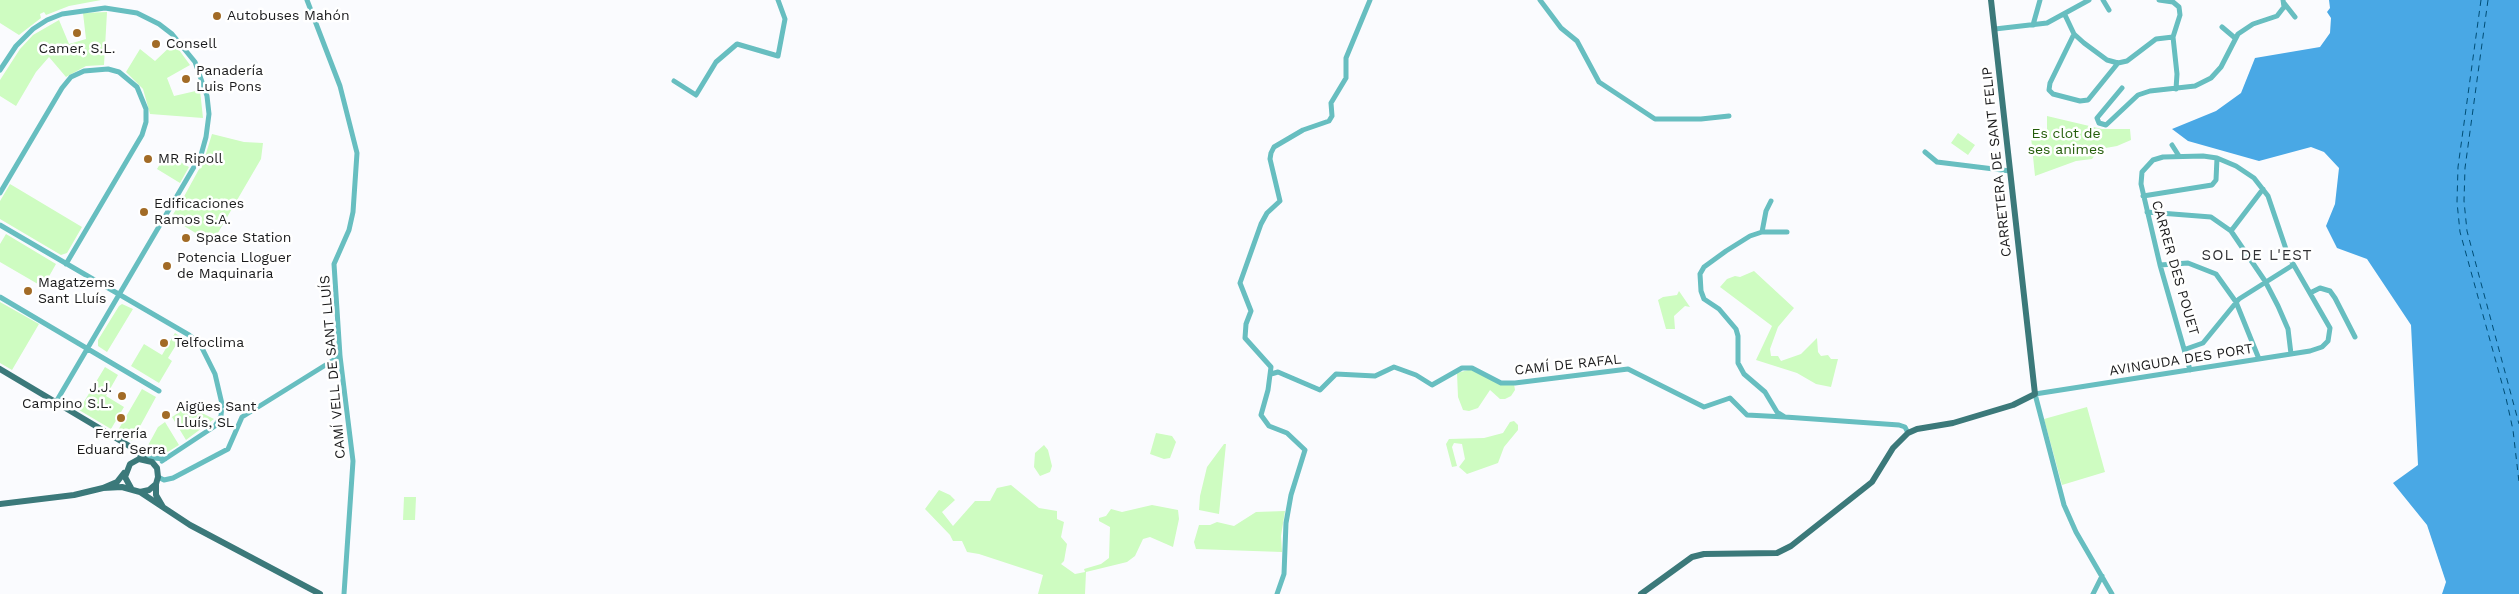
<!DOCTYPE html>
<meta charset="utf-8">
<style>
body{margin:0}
canvas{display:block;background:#fafbfe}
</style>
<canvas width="2519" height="594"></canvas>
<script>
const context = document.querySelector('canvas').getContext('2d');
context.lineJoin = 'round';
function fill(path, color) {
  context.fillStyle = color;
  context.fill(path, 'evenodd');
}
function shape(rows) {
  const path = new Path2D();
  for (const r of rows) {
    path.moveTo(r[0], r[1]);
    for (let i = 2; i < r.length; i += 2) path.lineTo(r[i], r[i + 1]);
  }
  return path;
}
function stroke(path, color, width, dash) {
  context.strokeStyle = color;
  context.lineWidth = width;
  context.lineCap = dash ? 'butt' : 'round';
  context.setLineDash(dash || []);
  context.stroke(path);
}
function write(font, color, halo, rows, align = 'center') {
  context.font = font + ' "Work Sans",sans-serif';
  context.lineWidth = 5;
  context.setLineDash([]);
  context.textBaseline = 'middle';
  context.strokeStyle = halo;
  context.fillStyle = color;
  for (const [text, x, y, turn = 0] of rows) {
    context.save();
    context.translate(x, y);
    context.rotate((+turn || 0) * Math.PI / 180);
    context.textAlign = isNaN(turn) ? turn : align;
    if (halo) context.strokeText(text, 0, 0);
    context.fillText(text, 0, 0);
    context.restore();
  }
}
fill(shape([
 [0,0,101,0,69,6,46,15,44,12,40,14,41,18,19,35,0,23],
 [107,12,104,65,86,66,66,77,49,57,36,72,16,106,0,96,0,80,20,49,33,35,59,20,69,44,86,39,83,13],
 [174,43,190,65,167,78,174,96,200,90,203,118,150,114,143,89,126,72,140,49,155,61],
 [2047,116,2102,129,2130,129,2131,140,2117,146,2100,149,2092,159,2076,161,2035,176,2031,137,2047,136],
 [1958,133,1975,145,1968,155,1951,143],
 [212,134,244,142,263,143,261,159,212,243,171,218,178,206,181,207,183,204,181,202,204,160],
 [166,154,189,167,180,183,157,169],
 [10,184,82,227,67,253,61,255,0,219,0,201],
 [6,234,56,264,43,287,0,262,0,244],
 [1754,271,1794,308,1778,327,1770,349,1771,356,1778,356,1781,361,1801,354,1817,338,1818,352,1821,356,1828,355,1831,359,1838,359,1831,387,1816,384,1797,373,1756,360,1772,326,1720,287,1727,279,1735,276,1740,277],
 [1679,291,1690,307,1685,306,1674,316,1675,329,1666,329,1658,300,1663,297,1677,295],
 [0,302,39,324,12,370,0,363],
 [122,304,133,309,107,352,98,346,98,340,119,306],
 [175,333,181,337,168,358,172,361,159,383,131,366,144,344,162,355],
 [105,367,118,375,106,396,124,407,111,429,79,410],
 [1472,369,1500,384,1514,384,1515,390,1511,396,1505,399,1500,399,1490,390,1478,408,1469,411,1463,410,1458,397,1457,373],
 [142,389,156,397,132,441,117,432],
 [188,406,214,419,186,440,172,417],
 [2087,407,2105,472,2062,485,2044,419],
 [1514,421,1518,425,1518,430,1504,447,1498,463,1467,474,1459,467,1465,459,1462,444,1454,443,1452,447,1457,466,1452,467,1446,444,1449,439,1484,438,1503,433,1510,422],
 [165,422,179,445,166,453,151,452,146,449,158,427],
 [1156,433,1172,436,1176,442,1170,458,1164,459,1150,454],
 [1224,444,1226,444,1219,514,1199,510,1200,496,1207,467],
 [1044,445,1048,450,1052,466,1050,472,1040,476,1034,467,1035,453],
 [1011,485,1039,508,1057,511,1057,519,1064,522,1061,537,1067,544,1064,561,1061,564,1075,574,1085,572,1084,569,1101,564,1109,558,1110,527,1099,521,1099,518,1106,516,1111,509,1122,512,1152,505,1178,510,1179,519,1173,547,1150,537,1143,539,1135,556,1127,562,1086,572,1085,594,1038,594,1043,575,979,554,967,552,962,541,953,541,950,535,925,509,939,490,950,495,955,500,942,512,953,526,975,501,990,501,997,488],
 [404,497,416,497,415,520,403,520],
 [1285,511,1281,536,1282,552,1196,549,1194,542,1199,525,1210,525,1217,522,1234,526,1256,512]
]), '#cefcc1');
fill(shape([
 [2329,0,2519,0,2519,594,2442,594,2446,582,2427,525,2393,483,2418,465,2411,325,2367,259,2337,248,2326,226,2335,204,2339,168,2324,152,2311,147,2259,161,2188,141,2172,129,2216,111,2241,93,2255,58,2320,47,2330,33,2331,18,2327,12,2330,8]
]), '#49a8e5');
stroke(shape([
 [2481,0,2458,167,2457,202,2460,232,2506,398,2513,430,2519,482],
 [2488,0,2465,168,2464,201,2467,231,2519,424]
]), '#004d75', 1, [6, 5]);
stroke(shape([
 [307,0,340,86,357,153,353,212,349,230,334,264,340,356,353,461,344,594],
 [1540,0,1561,28,1577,41,1599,82,1655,119,1701,119,1729,116],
 [2103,0,2109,10],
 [2159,0,2173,2,2179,7,2180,15,2173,37,2177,74,2176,89],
 [2284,3,2295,17],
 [2065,15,2074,34,2084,43,2107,60,2118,63,2127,61,2156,39,2173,37],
 [2033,25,2040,0],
 [2222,27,2235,38],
 [1995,29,2047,23,2089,0],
 [2074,34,2050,83,2049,90,2053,94,2080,101,2088,100,2118,63],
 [0,70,16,46,33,29,47,20,62,14,105,8,137,13,159,24,172,34,195,62,207,96,209,114,206,137,201,155,56,402],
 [674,81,696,95,716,62,737,44,778,56,785,19,778,0],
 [2122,88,2097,118,2099,123,2106,125,2138,95,2150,91,2195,86,2211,78,2221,67,2238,34,2253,24,2277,16,2284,7,2283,0],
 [2172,145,2179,156],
 [1925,152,1937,162,2010,171],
 [0,193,62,88,71,77,84,71,108,69,119,72,137,87,146,109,146,122,142,135,66,264],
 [2143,196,2212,185,2216,180,2217,158],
 [1771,201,1766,211,1762,232,1750,236,1726,251,1704,267,1700,274,1701,291,1704,299,1719,309,1736,329,1738,336,1738,363,1744,374,1765,392,1777,412,1785,417,1899,425,1905,427,1908,433],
 [2147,212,2211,217,2231,231,2265,281,2278,306,2288,329,2291,354],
 [0,225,189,335,200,344,215,374,222,404,221,416,215,426,162,461],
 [2231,231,2263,189],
 [1762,232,1787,232],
 [2160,265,2188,263,2216,274,2236,302,2259,359],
 [2310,293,2320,288,2330,291,2335,298,2355,337],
 [0,297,159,391],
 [2186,349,2203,343,2239,299,2293,265],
 [1271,374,1278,372,1320,390,1336,374,1375,376,1394,367,1416,375,1432,385,1462,368,1472,368,1501,383,1515,383,1628,369,1704,407,1730,398,1747,415,1785,417],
 [140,452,154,458,165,459],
 [158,477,164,480,173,478,228,449,242,417,340,356],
 [1277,594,1284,574,1286,523,1291,495,1305,450,1287,433,1269,426,1261,415,1268,390,1271,367,1245,338,1246,324,1251,311,1240,283,1261,224,1267,213,1280,201,1270,159,1271,153,1274,147,1303,130,1329,121,1332,116,1331,103,1346,78,1346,58,1370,0],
 [2093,594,2102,576],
 [2112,594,2076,532,2064,505,2035,394,2310,351,2322,347,2328,341,2330,328,2288,255,2268,196,2254,178,2236,166,2217,158,2203,156,2163,157,2153,160,2142,172,2141,184,2160,265,2190,370]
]), '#67bec0', 5);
stroke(shape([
 [0,369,131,447,145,459],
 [156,484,156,495,163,507],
 [103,488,122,487,140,492,149,490,156,484,158,477,157,468,152,462,139,459,130,464,125,477,131,488],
 [140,492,190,525,320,594],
 [0,504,74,495,103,488,117,482,124,473],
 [1641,594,1692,557,1704,554,1777,553,1791,546,1872,482,1893,448,1908,433,1917,429,1953,423,2013,405,2035,394,1991,0]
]), '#3b797a', 6);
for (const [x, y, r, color] of [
 [217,16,5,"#a26b26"],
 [77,33,5,"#a26b26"],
 [156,44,5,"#a26b26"],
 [186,79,5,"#a26b26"],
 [148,159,5,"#a26b26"],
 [144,212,5,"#a26b26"],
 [186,238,5,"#a26b26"],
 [167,266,5,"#a26b26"],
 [28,291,5,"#a26b26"],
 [164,343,5,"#a26b26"],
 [122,396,5,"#a26b26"],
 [166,415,5,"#a26b26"],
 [121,418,5,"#a26b26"]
]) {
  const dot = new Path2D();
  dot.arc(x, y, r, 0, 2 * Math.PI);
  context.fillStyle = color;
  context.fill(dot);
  stroke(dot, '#fff', 2);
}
write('14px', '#1b1b1c', '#fff', [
 ["Autobuses Mahón",227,16],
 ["Consell",166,44],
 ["Camer, S.L.",77,49,"center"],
 ["Panadería",196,71],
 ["Luis Pons",196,87],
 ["MR Ripoll",158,159],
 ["Edificaciones",154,204],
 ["Ramos S.A.",154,220],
 ["Space Station",196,238],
 ["Potencia Lloguer",177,258],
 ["de Maquinaria",177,274],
 ["Magatzems",38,283],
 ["Sant Lluís",38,299],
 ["Telfoclima",174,343],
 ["J.J.",112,388,"right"],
 ["Campino S.L.",112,404,"right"],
 ["Aigües Sant",176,407],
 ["Lluís, SL",176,423],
 ["Ferrería",121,434,"center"],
 ["Eduard Serra",121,450,"center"]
], 'left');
write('14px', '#245d0a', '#fff', [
 ["Es clot de",2066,134],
 ["ses animes",2066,150]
]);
write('14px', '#1b1b1c', '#fff', [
 ["CARRETERA DE SANT FELIP",1997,162,-96],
 ["CARRER DES POUET",2175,268,74],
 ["AVINGUDA DES PORT",2181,360,-9],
 ["CAMÍ DE RAFAL",1568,365,-6],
 ["CAMÍ VELL DE SANT LLUÍS",333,367,-95]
]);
context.letterSpacing = '1px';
write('15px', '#323235', '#fff', [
 ["SOL DE L'EST",2257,256]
]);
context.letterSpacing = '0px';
</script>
